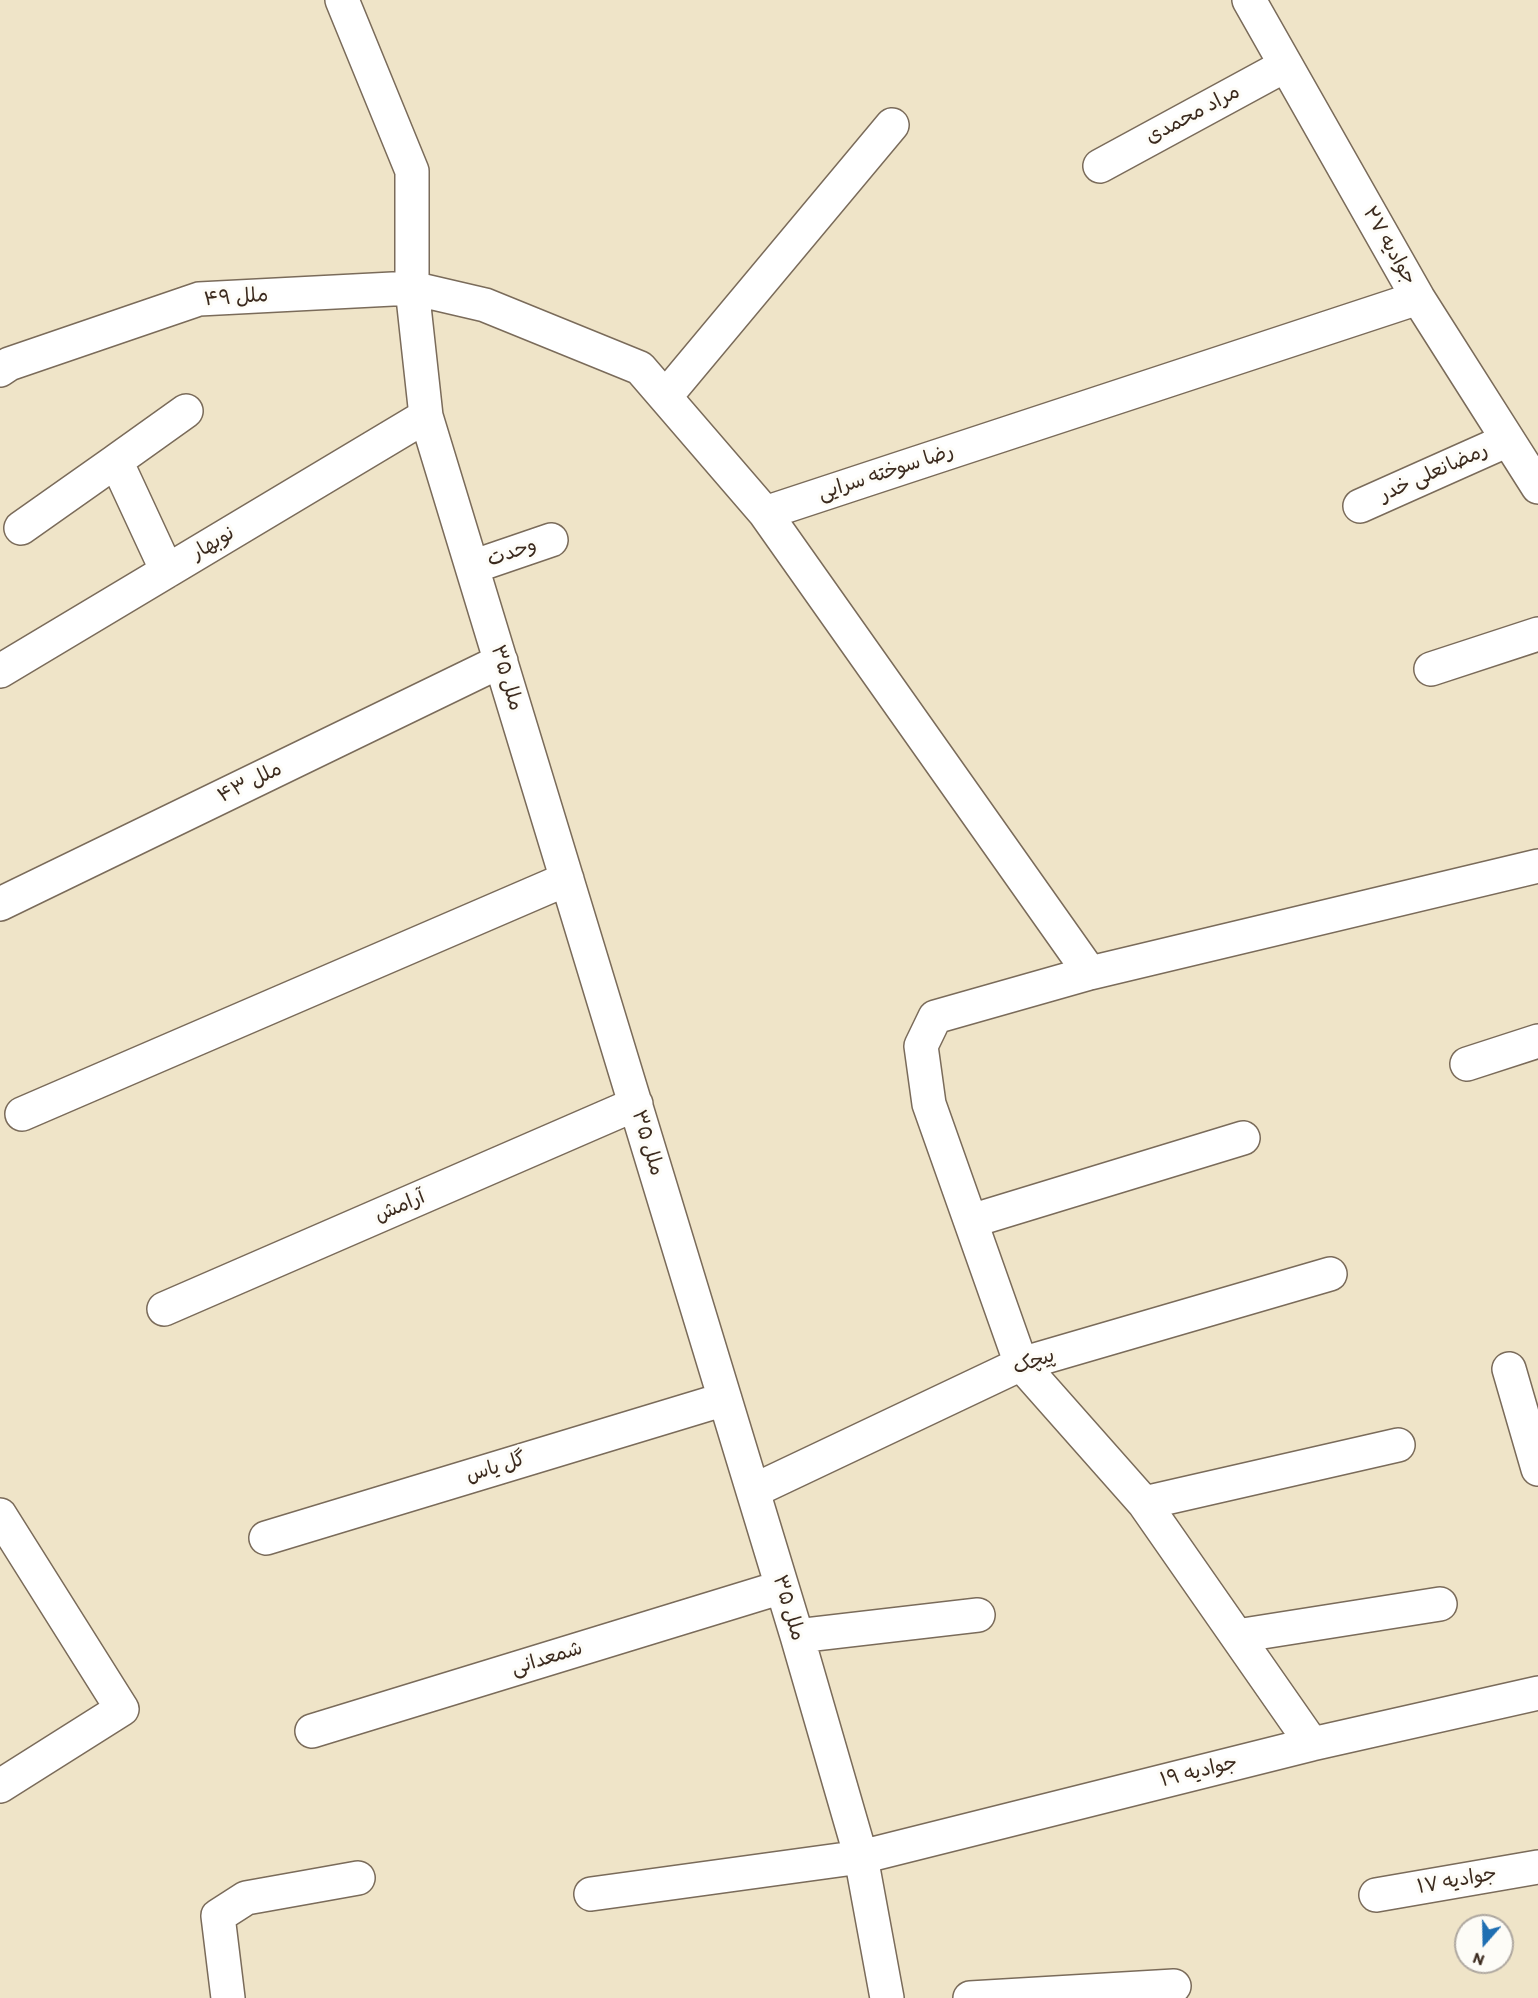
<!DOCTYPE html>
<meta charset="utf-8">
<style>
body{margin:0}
#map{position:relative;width:1538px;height:1998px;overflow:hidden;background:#efe4c8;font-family:Itim,sans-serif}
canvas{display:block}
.north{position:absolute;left:1454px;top:1914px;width:60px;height:60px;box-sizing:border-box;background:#fdfcf7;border:2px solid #afa8a0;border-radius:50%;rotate:200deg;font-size:16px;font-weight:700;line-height:24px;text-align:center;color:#3b2a1e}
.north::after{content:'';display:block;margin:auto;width:21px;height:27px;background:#1f6fb2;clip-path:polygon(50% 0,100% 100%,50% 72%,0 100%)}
</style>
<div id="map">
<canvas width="1538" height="1998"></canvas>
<div class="north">N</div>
</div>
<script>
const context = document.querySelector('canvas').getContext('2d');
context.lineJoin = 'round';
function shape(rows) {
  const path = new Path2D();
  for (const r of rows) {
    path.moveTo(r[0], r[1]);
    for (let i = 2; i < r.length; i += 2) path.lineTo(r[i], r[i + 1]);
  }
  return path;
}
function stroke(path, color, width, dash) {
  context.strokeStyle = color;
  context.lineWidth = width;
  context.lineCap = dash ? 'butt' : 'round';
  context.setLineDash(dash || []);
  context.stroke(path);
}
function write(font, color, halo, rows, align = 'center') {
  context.font = font + ' Itim,"Playpen Sans Arabic",sans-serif';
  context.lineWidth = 6;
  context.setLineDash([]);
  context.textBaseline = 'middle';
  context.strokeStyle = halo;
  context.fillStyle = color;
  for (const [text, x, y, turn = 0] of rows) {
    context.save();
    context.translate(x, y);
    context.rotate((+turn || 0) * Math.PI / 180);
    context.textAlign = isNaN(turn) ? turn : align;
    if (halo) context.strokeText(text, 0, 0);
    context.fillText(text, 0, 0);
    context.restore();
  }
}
const street = shape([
 [342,0,412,171,412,288,426,416,797,1636,861,1857,887,1998],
 [1249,0,1418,298,1538,487],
 [1100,166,1286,65],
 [0,370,9,364,199,299,412,288,485,305,640,368,765,513,1090,973],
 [665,397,892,125],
 [116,461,186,411],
 [1360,506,1508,440],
 [765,513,1418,298],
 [21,528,116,461,167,571],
 [472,567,551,540],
 [1431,669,1538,634],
 [0,671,426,416],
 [0,904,501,661],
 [1467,1064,1538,1041],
 [22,1114,567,879],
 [971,1221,1243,1138],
 [164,1309,636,1104],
 [1509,1369,1538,1469],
 [753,1491,1021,1364,1330,1274],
 [1144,1503,1398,1445],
 [0,1515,122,1709,0,1786],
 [266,1538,725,1399],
 [797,1636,978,1615],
 [1237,1636,1440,1604],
 [312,1731,782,1587],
 [1312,1744,1144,1503,1021,1364,929,1104,921,1046,935,1017,1090,973,1538,866],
 [591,1894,861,1857,1312,1744,1538,1693],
 [1376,1895,1538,1867],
 [228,1998,218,1916,246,1898,358,1878],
 [970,1998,1174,1986]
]);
stroke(street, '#7a6b5a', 36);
stroke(street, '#fff', 33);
write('20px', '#3b2a1e', '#fdfcf7', [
 ["مراد محمدی",1193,115,-28],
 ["جوادیه ۲۷",1389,246,60],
 ["ملل ۴۹",236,298,-4],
 ["رضا سوخته سرایی",886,473,-18],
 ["رمضانعلی خدر",1434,473,-24],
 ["نوبهار",213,544,-31],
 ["وحدت",512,553,-19],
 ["ملل ۳۵",506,678,73],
 ["ملل ۴۳",250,783,-26],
 ["ملل ۳۵",647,1143,73],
 ["آرامش",400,1207,-23],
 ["پیچک",1034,1362,-19],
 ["گل یاس",496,1468,-17],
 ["ملل ۳۵",788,1608,73],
 ["شمعدانی",547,1659,-17],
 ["جوادیه ۱۹",1199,1772,-14],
 ["جوادیه ۱۷",1457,1881,-10]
]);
</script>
